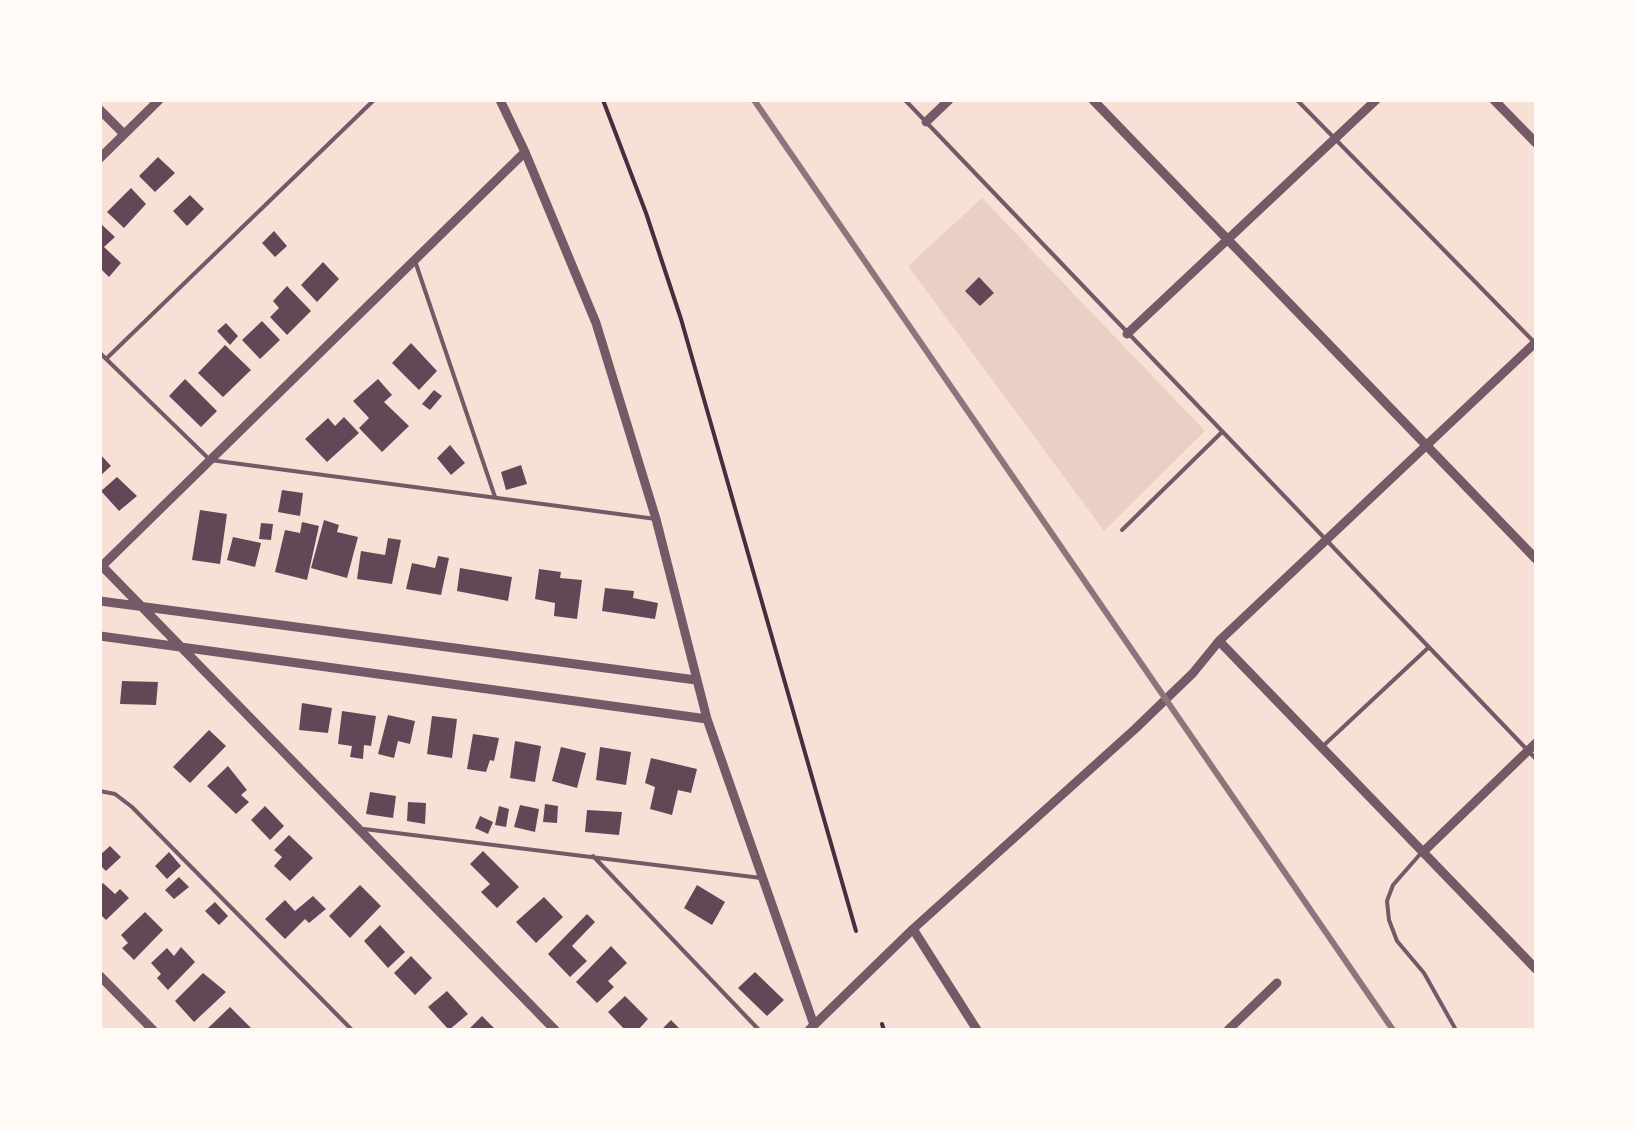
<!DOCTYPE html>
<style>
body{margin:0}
#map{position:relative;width:1636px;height:1130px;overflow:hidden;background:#f7e1d7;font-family:"Noto Sans",sans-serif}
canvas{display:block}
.frame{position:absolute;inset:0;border:102px solid #fffaf5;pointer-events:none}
</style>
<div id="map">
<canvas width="1636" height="1130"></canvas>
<div class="frame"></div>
</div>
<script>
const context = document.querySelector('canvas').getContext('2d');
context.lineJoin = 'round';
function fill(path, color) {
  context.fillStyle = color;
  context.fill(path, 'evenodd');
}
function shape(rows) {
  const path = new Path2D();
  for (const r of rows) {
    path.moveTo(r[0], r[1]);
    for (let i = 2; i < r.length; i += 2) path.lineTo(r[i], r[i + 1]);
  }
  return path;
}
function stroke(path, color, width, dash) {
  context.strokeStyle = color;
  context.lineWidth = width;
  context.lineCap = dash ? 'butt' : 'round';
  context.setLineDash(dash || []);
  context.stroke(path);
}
fill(shape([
 [982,198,1205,431,1104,531,908,266]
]), '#ebcfc5');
fill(shape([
 [158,157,175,173,155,192,139,176],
 [131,188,146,204,124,228,107,212],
 [190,195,204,209,187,226,173,211],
 [100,223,115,237,104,247,121,263,109,277,100,268],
 [274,231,287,246,275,257,262,243],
 [323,262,339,279,317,302,301,285],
 [979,277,994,293,980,306,965,291],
 [287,286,311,311,287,335,270,317,279,308,273,301],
 [262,321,280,340,260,359,242,340],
 [226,323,238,336,230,345,217,331],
 [411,343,437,371,419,390,392,363],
 [225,345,251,370,223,397,198,373],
 [185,379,217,411,201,427,169,396],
 [378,379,392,395,384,402,409,426,382,452,359,428,369,418,353,401],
 [434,390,442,396,430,410,422,404],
 [344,417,359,433,327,462,305,439,328,418,335,426],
 [450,445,465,463,451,475,437,458],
 [100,454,111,466,100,476],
 [521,465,527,484,506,490,501,472],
 [117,477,137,496,119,511,101,491],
 [282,490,303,493,300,516,278,512],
 [200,510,227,514,220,564,192,560],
 [324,520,339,525,337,532,358,537,347,578,311,568],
 [302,522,319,526,307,580,275,572,285,530,300,533],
 [261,523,273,524,271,540,259,539],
 [233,537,261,543,255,567,227,560],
 [388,538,401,540,392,584,357,579,361,551,385,555],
 [438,556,449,558,441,595,406,589,412,563,435,568],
 [460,568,512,577,508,601,457,591],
 [539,569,561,572,560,578,582,580,577,619,554,616,555,603,535,599],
 [605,588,634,591,633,598,658,603,655,619,602,611],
 [122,681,158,682,156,705,120,704],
 [302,703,332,708,328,733,299,730],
 [342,711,376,716,371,746,364,745,363,759,350,757,352,746,338,744],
 [388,715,415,721,410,744,398,741,394,758,378,754],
 [432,716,457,719,452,758,427,754],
 [209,730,226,746,190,783,173,767],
 [473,734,499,738,494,761,490,760,486,772,467,769],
 [515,741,541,746,535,782,510,778],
 [561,747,586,753,577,788,552,781],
 [600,747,631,752,626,785,596,780],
 [651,758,697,769,691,793,678,790,672,815,650,809,655,787,645,783],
 [228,766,247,790,241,795,249,802,236,814,207,786],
 [370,792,396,796,393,818,366,814],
 [408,802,426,803,425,824,407,821],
 [545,804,558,806,557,823,543,822],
 [520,805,539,809,535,832,514,827],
 [265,806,284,826,270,840,251,820],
 [499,806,509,809,506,827,495,825],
 [587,810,622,812,619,835,585,832],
 [480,816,493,822,488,834,475,828],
 [289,835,313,858,290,881,274,866,282,857,274,850],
 [110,846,121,857,106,871,100,865,100,855],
 [483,851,519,887,497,908,481,892,490,884,470,864],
 [169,852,181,866,167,879,155,866],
 [179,877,189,887,174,899,165,890],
 [103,883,115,894,120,889,129,898,106,920,100,914,100,886],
 [360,885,381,906,350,938,329,916],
 [697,885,725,902,712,925,684,908],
 [313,896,326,909,309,923,305,919,285,939,265,919,285,900,295,911],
 [544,897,563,917,536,943,516,922],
 [215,902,228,916,219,925,205,911],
 [145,912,163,930,134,960,122,948,128,943,121,935],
 [587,914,595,922,572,946,587,961,570,977,548,954],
 [380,925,405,952,388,968,364,941],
 [611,946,627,963,608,981,614,987,597,1003,576,982],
 [181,947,195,962,168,990,157,978,161,974,151,963,167,948,174,956],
 [411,956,432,978,415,995,394,973],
 [755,972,784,1000,767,1016,738,988],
 [203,973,226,992,194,1022,175,1001],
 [447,991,468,1014,449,1030,428,1007],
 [625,996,648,1019,638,1030,625,1030,608,1012],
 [230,1007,253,1030,206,1030],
 [482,1016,496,1030,468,1030],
 [671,1020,681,1030,661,1030]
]), '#644757');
stroke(shape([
 [603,100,646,213,681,319,856,931],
 [882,1024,884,1030]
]), '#4a2c40', 4);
stroke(shape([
 [905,100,1536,759],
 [1297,100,1535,343],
 [415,261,495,497],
 [100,353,210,460,656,519],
 [108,357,374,100],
 [1122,530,1222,432],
 [1323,746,1429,647],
 [100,791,115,794,132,807,352,1030],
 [364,829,761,878],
 [1422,852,1393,885,1387,901,1389,920,1397,941,1424,973,1456,1030],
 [593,856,759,1030]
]), '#755966', 4);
stroke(shape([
 [500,100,525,152,596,323,656,519,707,719,814,1025],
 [1093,100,1536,559],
 [1494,100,1536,143],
 [100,110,124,134],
 [926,122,949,100],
 [100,158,159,100],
 [1127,334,1376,100],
 [100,564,555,1030],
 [102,566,525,152],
 [100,601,696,680],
 [100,636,707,719],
 [1219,641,1536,969],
 [1423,852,1536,743],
 [913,929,977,1030],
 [100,976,153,1030],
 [809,1030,913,929,1135,729,1193,673,1219,641,1536,342],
 [1228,1030,1277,983]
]), '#755966', 9);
stroke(shape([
 [754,100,1393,1030]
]), '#8f747c', 6);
</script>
